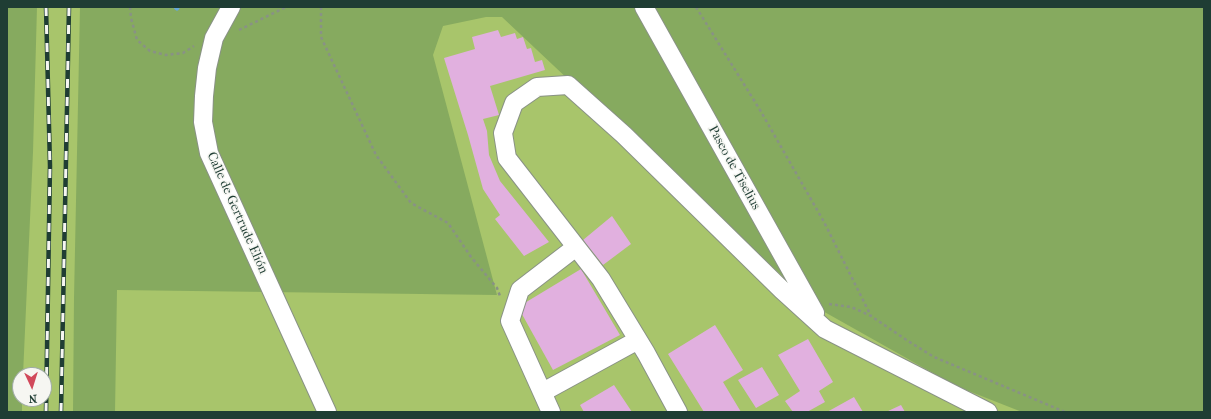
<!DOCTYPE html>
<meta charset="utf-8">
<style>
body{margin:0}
#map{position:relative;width:1211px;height:419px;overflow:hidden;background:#f3e8d6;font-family:"IM FELL French Canon",serif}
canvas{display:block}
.frame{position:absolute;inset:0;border:8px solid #1f3d34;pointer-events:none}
.north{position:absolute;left:12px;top:367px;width:40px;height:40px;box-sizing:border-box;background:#f6f6f2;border:1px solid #a0aca6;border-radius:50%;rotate:176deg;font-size:11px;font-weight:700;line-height:16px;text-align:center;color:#1f3d34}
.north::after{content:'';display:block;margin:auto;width:14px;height:18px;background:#d1495b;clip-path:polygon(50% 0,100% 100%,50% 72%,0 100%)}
</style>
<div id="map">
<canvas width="1211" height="419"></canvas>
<div class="frame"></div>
<div class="north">N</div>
</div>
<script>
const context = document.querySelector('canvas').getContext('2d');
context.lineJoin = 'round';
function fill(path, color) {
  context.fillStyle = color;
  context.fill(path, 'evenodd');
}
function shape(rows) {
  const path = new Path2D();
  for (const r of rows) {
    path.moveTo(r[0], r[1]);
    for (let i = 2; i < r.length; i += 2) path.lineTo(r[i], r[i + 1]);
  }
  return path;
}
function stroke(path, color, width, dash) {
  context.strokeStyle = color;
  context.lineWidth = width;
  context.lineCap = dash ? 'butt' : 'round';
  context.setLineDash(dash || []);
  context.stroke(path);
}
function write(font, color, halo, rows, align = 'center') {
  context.font = font + ' "IM FELL French Canon",serif';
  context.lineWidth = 3;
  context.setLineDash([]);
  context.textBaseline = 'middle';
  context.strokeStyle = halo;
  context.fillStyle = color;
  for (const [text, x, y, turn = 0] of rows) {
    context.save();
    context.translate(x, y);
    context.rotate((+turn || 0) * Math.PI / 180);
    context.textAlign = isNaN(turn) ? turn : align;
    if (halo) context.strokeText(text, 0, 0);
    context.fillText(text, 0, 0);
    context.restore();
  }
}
fill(shape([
 [7,7,1204,7,1204,412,7,412],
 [20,375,44,375,44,399,20,399]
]), '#a8c56b');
fill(shape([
 [7,7,37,7,33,152,23,375,20,375,20,399,22,399,22,412,7,412],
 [80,7,1204,7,1204,412,1022,412,956,386,821,310,692,196,502,17,486,17,443,26,433,55,497,295,117,290,115,412,73,412,74,298]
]), '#86aa5f');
stroke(shape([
 [176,7,177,8]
]), '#65a8da', 5);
fill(shape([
 [498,30,501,37,515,33,517,39,523,37,527,49,531,48,535,62,542,60,545,70,490,86,499,115,483,119,487,131,489,155,500,181,549,242,524,256,495,219,500,215,483,189,468,135,444,58,475,49,472,37],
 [612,216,631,244,603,265,583,240],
 [581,269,620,335,553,370,518,307],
 [715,325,743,370,723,382,741,412,704,412,668,354],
 [808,339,833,382,819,391,825,402,807,412,793,412,785,401,800,391,778,355],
 [762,367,779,395,756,408,738,380],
 [614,385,632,412,584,412,580,405],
 [854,397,863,412,827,412],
 [901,405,905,412,886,412]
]), '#e1b0df');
const street = shape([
 [231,7,214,38,207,68,204,96,203,122,209,153,327,412],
 [644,7,815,313],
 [543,392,638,340],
 [551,412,510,321,520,290,576,247],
 [678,412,646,353,601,279,507,158,503,133,514,103,537,87,568,85,624,135,782,290,825,329,988,412]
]);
stroke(street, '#899285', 20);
stroke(shape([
 [130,7,131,18,137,40,150,51,166,55,183,53,194,46],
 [321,7,321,37,376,155,411,203,448,223,471,257,497,288,500,296],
 [696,7,760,110,824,222,871,316],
 [239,30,286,7],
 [829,304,851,307,871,316,908,341,934,357,1065,412]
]), '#899285', 2.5, [3, 3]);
stroke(street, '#fff', 18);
const rail = shape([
 [46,412,50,166,46,7],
 [61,412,69,7]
]);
stroke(rail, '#1f3d34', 4.5);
stroke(rail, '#f6f6f2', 3, [9]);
write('13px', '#1f3d34', '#f6f6f2', [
 ["Paseo de Tiselius",734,168,61],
 ["Calle de Gertrude Elión",237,213,66]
]);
</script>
